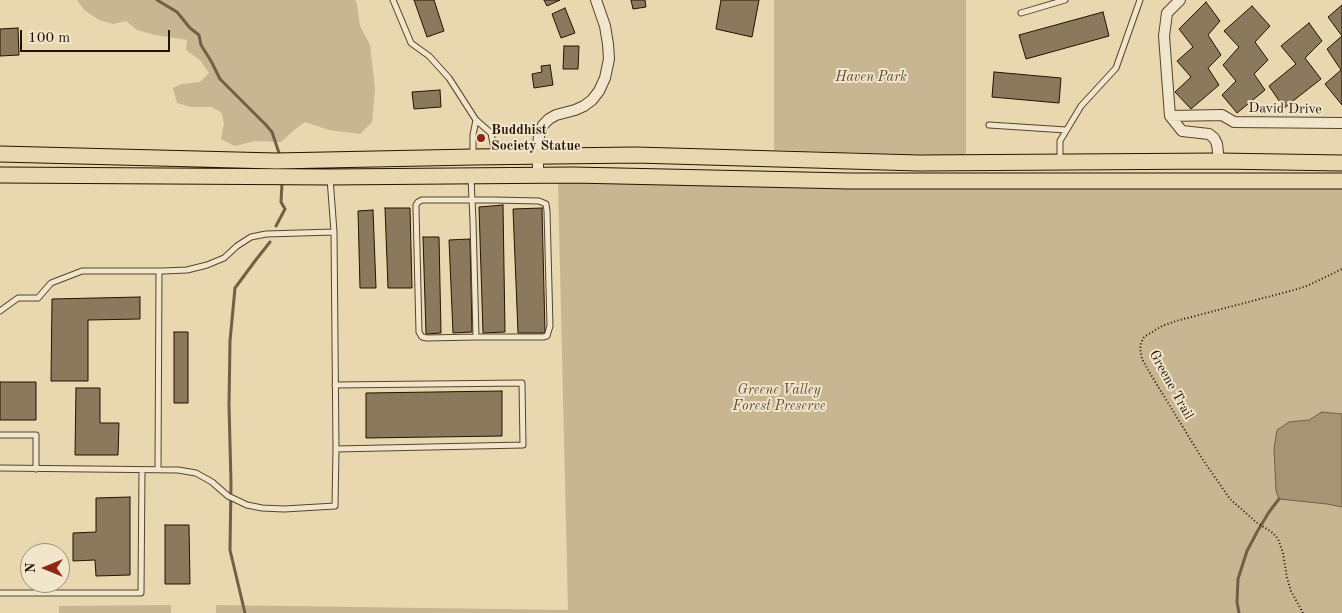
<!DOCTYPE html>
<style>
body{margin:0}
#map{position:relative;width:1342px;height:613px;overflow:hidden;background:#e9d7b0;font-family:"Old Standard TT",serif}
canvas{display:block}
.north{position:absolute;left:20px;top:543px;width:50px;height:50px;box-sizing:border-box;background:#f1e5cc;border:1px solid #9f917a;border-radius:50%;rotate:270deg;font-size:14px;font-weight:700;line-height:20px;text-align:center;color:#241300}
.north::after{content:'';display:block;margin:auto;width:18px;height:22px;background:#8f2418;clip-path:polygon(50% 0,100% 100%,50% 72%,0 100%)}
.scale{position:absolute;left:20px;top:30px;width:150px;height:22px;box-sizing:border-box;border:2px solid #241300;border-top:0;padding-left:6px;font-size:15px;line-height:18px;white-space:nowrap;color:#241300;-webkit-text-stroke:4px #f1e5cc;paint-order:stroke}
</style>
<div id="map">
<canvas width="1342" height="613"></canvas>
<div class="north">N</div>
<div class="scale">100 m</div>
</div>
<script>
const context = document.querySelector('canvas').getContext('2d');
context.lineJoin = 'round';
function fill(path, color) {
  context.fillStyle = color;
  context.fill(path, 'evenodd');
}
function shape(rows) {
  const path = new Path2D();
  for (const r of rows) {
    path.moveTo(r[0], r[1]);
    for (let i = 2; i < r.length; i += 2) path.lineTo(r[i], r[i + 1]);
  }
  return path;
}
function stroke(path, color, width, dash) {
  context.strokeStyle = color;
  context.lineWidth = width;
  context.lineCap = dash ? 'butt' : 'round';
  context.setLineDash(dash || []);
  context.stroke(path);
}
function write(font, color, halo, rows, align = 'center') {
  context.font = font + ' "Old Standard TT",serif';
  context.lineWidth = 4;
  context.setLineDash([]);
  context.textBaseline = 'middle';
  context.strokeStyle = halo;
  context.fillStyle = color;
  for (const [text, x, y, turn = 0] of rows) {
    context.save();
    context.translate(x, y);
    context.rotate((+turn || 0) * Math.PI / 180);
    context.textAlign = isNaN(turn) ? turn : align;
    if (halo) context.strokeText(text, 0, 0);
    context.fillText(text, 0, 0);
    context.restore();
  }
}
fill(shape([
 [77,0,355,0,357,4,360,26,370,45,375,88,372,122,360,134,329,130,305,122,294,130,281,142,255,141,235,146,221,139,224,124,222,113,212,107,191,107,177,103,173,88,182,84,200,82,209,73,200,60,186,50,187,40,155,35,137,30,126,21,113,24,99,20,84,10],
 [774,0,966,0,966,156,774,150],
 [558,183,1342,184,1342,613,216,613,216,605,568,610],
 [171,605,171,613,59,613,59,606]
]), '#c8b692');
const water = shape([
 [1322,412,1342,414,1342,507,1327,504,1279,499,1276,491,1274,449,1277,430,1289,422,1309,420,1322,412]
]);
fill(water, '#a69474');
stroke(water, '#726046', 1);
stroke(shape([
 [157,0,177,12,190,28,199,35,201,45,211,61,220,79,266,125,272,132,279,153],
 [282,183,281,202,285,209],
 [276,226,285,209],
 [245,613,230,550,231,483,229,405,230,341,235,288,255,261,270,242],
 [1239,613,1237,602,1238,579,1247,551,1257,532,1269,512,1279,499]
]), '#726046', 3);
const building = shape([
 [414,0,434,0,444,31,427,37,414,0],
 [544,0,560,0,547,6,544,0],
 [631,0,645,0,646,7,633,9,631,0],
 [721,0,759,0,752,37,716,29,721,0],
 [1206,2,1220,21,1208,35,1221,55,1208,68,1219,85,1191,109,1175,92,1191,77,1177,61,1193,47,1179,29,1206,2],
 [1342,5,1342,105,1325,84,1341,70,1327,49,1342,36,1328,17,1342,5],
 [1252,6,1270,26,1255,42,1268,60,1254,74,1265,90,1237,113,1222,95,1236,81,1223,65,1239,47,1224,31,1252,6],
 [565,8,575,33,561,38,552,14,565,8],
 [1103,12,1109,36,1026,59,1019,35,1103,12],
 [1309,23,1322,41,1305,58,1321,79,1284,108,1269,86,1296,64,1281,46,1309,23],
 [18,28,19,55,0,56,0,29,18,28],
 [564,46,579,46,578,69,563,69,564,46],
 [550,65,553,85,534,88,532,74,542,72,541,66,550,65],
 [994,72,1061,78,1059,103,992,97,994,72],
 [440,90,441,107,414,109,412,92,440,90],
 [503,205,505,332,483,333,479,207,503,205],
 [385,208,410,208,412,288,388,288,385,208],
 [542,208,545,333,518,333,513,209,542,208],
 [373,210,376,288,360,288,358,211,373,210],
 [423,237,439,237,441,333,426,334,423,237],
 [470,239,472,332,453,333,449,240,470,239],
 [140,297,140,319,88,320,88,381,51,381,52,299,140,297],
 [174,332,188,332,188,403,174,403,174,332],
 [0,382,36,382,36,420,0,420,0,382],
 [76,388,100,388,100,423,119,423,118,455,75,455,76,388],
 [502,391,502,436,366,438,366,393,502,391],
 [130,497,130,575,96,576,95,560,73,561,73,533,96,532,96,498,130,497],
 [165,525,189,525,190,584,165,584,165,525]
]);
fill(building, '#8a795c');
stroke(building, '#241300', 1);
const lane = shape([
 [393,0,411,43,429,56,449,78,476,120],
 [1021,13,1065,0],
 [989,125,1066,130],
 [473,155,473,135,476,120,491,133,495,154],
 [1060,160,1060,141,1081,106,1116,68,1140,0],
 [471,178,472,200,473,221,476,337,427,338,422,337,419,332,416,209,416,205,418,202,422,200,493,200,539,201,546,204,547,211,550,326,547,336,543,337,476,337],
 [0,311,18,298,38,298,51,283,82,271,163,271,187,270,207,265,224,258,237,246,251,237,266,234,334,232],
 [335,385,522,383,523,445,336,449],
 [0,435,36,435,36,469],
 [0,468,178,470,196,473,212,482,228,496,247,505,262,508,284,509,335,506,336,449,334,232,330,178],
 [158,470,159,271],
 [0,593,141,593,142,470]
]);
const street = shape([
 [1180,0,1167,13,1164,36,1170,116,1182,131,1209,134,1214,138,1217,144,1219,161],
 [1170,116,1222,115,1234,122,1342,123],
 [538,175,538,146,539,136,543,125,549,119,556,115,575,110,584,106,592,100,599,91,605,78,609,59,608,44,605,26,596,0]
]);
const primary = shape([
 [0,154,276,161,473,157,636,155,919,163,1219,161,1342,163],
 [0,175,330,177,573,175,849,181,1342,181]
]);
stroke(lane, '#55442c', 7);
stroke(street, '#55442c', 12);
stroke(primary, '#241300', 17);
stroke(shape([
 [1303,613,1291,591,1287,578,1283,553,1278,539,1273,533,1256,522,1230,499,1203,460,1151,375,1142,359,1140,349,1141,343,1144,337,1162,326,1176,321,1294,290,1307,286,1342,269]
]), '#241300', 2, [1, 2.5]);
stroke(lane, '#f1e5cc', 5);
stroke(street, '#f1e5cc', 10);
stroke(primary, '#e9d7b0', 15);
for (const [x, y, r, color] of [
 [481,138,5,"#8f2418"]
]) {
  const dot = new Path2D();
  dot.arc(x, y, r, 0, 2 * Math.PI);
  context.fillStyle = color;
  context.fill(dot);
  stroke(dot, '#f1e5cc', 2);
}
write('italic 14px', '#5d4c33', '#f1e5cc', [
 ["Haven Park",871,77],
 ["Greene Valley",779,390],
 ["Forest Preserve",779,406]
]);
write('14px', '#241300', '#f1e5cc', [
 ["David Drive",1285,109,1],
 ["Greene Trail",1171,385,61]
]);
write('bold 14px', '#241300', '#f1e5cc', [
 ["Buddhist",491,130],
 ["Society Statue",491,146]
], 'left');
</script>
